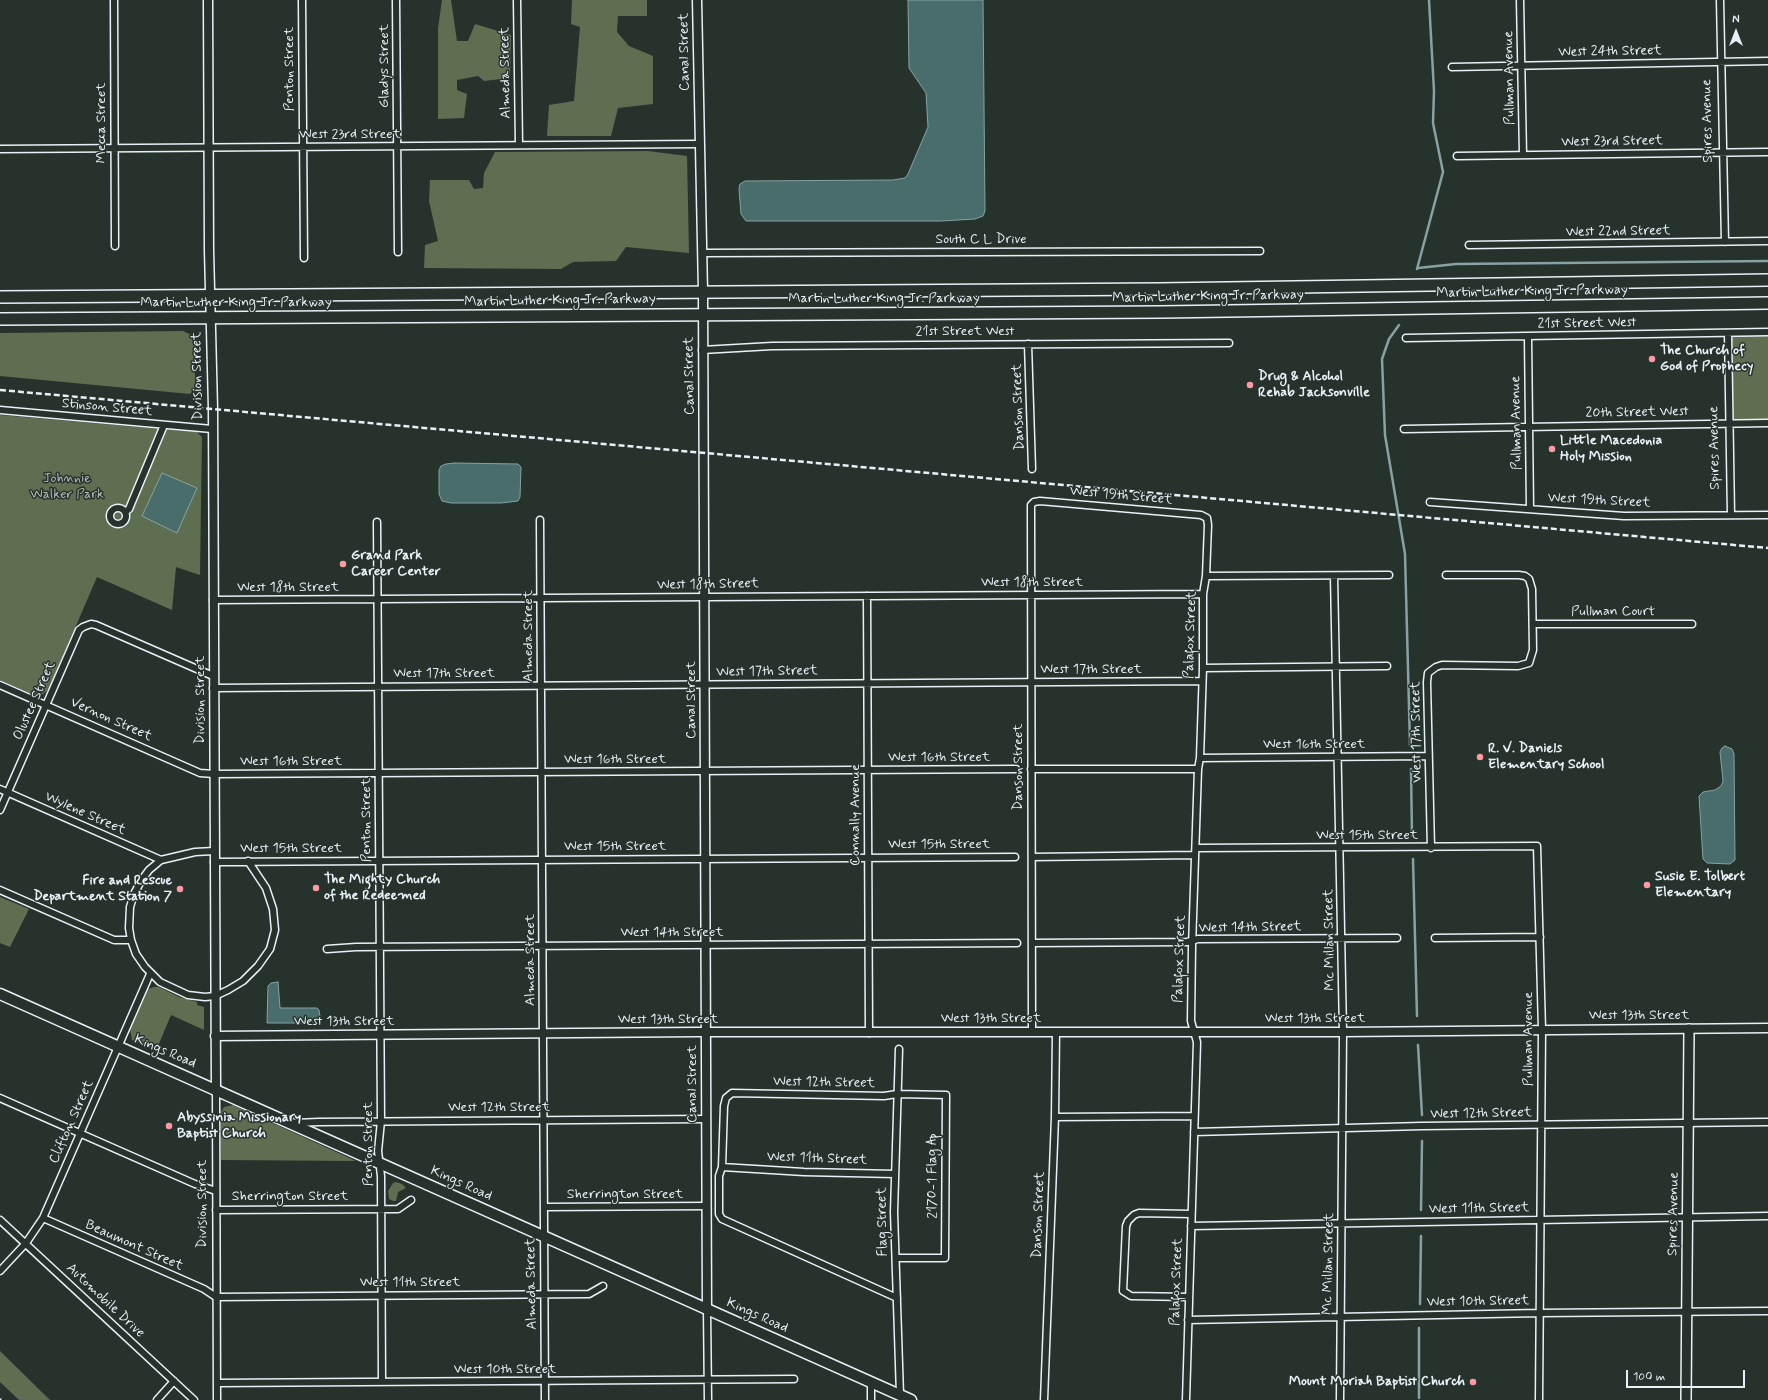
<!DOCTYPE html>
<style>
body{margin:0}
#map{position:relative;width:1768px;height:1400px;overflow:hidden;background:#26332d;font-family:Mynerve,sans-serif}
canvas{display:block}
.north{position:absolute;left:1716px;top:12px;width:40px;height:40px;-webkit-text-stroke:3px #26332d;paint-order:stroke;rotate:0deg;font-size:11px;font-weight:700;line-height:16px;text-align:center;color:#e8f1f8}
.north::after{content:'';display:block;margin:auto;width:14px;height:18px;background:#e8f1f8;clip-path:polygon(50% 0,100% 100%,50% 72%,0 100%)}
.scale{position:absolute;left:1626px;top:1370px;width:119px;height:18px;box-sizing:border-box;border:2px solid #e8f1f8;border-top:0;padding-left:5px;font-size:12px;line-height:14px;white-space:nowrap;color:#e8f1f8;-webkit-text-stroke:3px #26332d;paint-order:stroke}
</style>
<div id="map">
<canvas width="1768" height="1400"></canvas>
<div class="north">N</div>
<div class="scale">100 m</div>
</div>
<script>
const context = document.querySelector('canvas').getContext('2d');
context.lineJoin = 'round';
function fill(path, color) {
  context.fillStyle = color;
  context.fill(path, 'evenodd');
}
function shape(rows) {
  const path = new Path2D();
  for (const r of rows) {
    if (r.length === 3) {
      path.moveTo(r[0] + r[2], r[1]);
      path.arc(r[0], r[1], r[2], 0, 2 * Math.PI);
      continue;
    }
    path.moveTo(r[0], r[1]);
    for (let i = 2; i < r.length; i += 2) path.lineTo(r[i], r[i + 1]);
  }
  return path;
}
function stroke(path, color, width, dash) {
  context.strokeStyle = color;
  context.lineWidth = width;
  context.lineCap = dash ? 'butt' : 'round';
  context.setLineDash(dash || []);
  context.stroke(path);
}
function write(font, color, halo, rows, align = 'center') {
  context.font = font + ' Mynerve,sans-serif';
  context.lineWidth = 3;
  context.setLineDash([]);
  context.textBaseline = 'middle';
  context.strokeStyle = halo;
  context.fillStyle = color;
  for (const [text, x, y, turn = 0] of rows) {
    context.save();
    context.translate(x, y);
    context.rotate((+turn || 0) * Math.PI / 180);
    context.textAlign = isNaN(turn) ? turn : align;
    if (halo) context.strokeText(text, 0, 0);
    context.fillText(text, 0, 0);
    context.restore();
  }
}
fill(shape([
 [442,0,451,0,457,41,468,41,475,24,511,35,510,78,484,81,478,76,457,80,457,90,467,94,464,118,438,119,438,28],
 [572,0,647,0,647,16,618,16,617,32,629,46,653,56,653,104,618,108,611,136,547,136,549,105,574,101,580,27,571,24],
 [648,151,687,156,689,253,626,247,616,261,573,262,561,269,424,268,425,245,438,241,429,201,430,180,469,180,474,189,483,188,484,173,495,152],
 [1731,329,1768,329,1768,419,1732,420],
 [183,331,195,337,195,388,190,394,0,376,0,333],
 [0,415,197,432,202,437,200,575,176,567,172,610,97,577,50,686,47,691,42,695,36,696,0,680],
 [0,897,29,909,10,947,0,943],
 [154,987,159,987,179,997,197,1002,197,1005,204,1007,204,1030,171,1015,156,1051,132,1040,130,1029,148,989],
 [233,1105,356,1161,221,1160,221,1112,224,1107],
 [396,1182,402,1184,406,1188,398,1192,396,1201,393,1201,389,1199,388,1191,393,1183],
 [0,1351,50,1400,19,1400,0,1382]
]), '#5e6e50');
const water = shape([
 [908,0,983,0,985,211,983,216,975,219,941,221,746,221,741,214,739,189,740,184,745,181,893,180,905,178,908,174,928,127,926,93,909,68,908,0],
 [455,463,518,464,521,467,520,497,518,501,501,503,451,503,442,501,439,494,439,470,441,466,446,464,455,463],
 [162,473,197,488,177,533,142,516,162,473],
 [1725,746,1732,749,1734,754,1735,860,1730,864,1707,863,1703,859,1699,796,1703,792,1715,790,1721,786,1723,781,1720,752,1722,748,1725,746],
 [278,982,280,1008,317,1008,319,1010,321,1023,267,1023,268,986,271,983,278,982]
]);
fill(water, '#486d6b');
stroke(water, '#88a2a3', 1);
stroke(shape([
 [1418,268,1456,264,1768,261],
 [1417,269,1443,172,1433,123,1434,91,1429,0],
 [1399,325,1389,339,1382,359,1385,435,1405,554,1410,745],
 [1411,769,1412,836],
 [1413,859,1417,1016],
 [1418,1045,1422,1115],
 [1421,1210,1422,1141],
 [1420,1304,1421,1236],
 [1419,1398,1419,1328]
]), '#88a2a3', 2.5);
const minor = shape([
 [114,0,115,246],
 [302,0,304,258],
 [396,0,398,252],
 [517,0,519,145],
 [1520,0,1523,155],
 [1720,0,1725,242],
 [1452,67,1768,61],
 [0,149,700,144],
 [1457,156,1768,152],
 [1469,245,1768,241],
 [702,253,1260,251],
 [1728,333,1731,515],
 [1528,337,1530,509],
 [1406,338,1768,332],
 [1028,344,1032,469],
 [702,350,772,346,1229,343],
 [0,410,212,429],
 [1404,429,1768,423],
 [1430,502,1624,516,1768,515],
 [118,516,8],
 [125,512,129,509,164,425],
 [540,520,545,1400],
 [377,522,381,1121,378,1151,381,1176,382,1382],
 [1206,576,1389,575],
 [1334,576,1343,1032,1340,1400],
 [867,596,869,1033],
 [213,600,1203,594],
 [1534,624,1692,624],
 [1203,668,1387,666],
 [0,685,200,773,214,774,1016,769],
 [213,688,1202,681],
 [1200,758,1428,756],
 [1031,769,1198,769],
 [0,789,161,860],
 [0,810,79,630,83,627,91,624,96,625,213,676],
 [1196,848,1537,846,1542,1030,1539,1400],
 [1431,848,1427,682,1428,673,1436,667,1442,665,1518,666,1529,663,1533,650,1532,589,1529,579,1525,576,1519,575,1446,575],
 [214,851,195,852,161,860,149,870,141,881,134,894,130,907,129,928,131,940,136,954,145,967,160,982,188,995,205,997,215,996,228,990,243,981,258,966,270,949,275,930,273,909,266,888,248,861],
 [1032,857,1195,855],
 [214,862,1015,857],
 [0,890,114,940,131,940],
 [1435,938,1540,937],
 [1032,943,1187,942,1198,939,1397,938],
 [327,949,356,947,1017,943],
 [1032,1032,1031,505,1034,502,1040,501,1201,515,1207,518,1208,525,1206,576,1203,594,1203,668,1200,758,1198,769,1192,947,1191,1021,1197,1042,1186,1400],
 [899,1049,894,1212,900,1395],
 [216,1089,217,1400],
 [0,1098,195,1184,216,1191],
 [1055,1117,1194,1116],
 [294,1123,319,1122,706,1119],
 [1194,1132,1422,1126,1768,1122],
 [722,1167,719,1176,719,1214,722,1219,897,1298],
 [895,1174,804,1172,722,1167,724,1106,726,1098,732,1093,884,1096,897,1094,946,1095,945,1258,896,1258],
 [544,1207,707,1206],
 [216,1210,398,1209,411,1200],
 [43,1218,204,1289,216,1297,589,1294,603,1286],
 [0,1220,194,1400],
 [1191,1226,1768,1216],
 [0,1271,26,1243,43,1218,150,974],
 [1189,1297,1131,1296,1123,1291,1126,1226,1128,1221,1134,1215,1139,1213,1191,1214],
 [707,1309,708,1400],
 [1188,1320,1539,1313,1768,1311],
 [217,1383,794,1379],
 [157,1400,174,1381],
 [871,1400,871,1383],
 [1044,1400,1055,1117,1056,1032]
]);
const tertiary = shape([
 [208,0,209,250,213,409,216,1089],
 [697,0,703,292,707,1309],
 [215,1036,697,1032,1343,1032,1768,1028]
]);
const secondary = shape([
 [1686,1400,1689,1029]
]);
const primary = shape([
 [0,994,911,1400]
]);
const trunk = shape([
 [0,297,1160,289,1768,280],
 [0,319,1161,312,1768,303]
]);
stroke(minor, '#e8f1f8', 9);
stroke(tertiary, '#e8f1f8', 11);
stroke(secondary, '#e8f1f8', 12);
stroke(primary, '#e8f1f8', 13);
stroke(trunk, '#e8f1f8', 14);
stroke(minor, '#26332d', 6);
stroke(tertiary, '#26332d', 8);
stroke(secondary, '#26332d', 9);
stroke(primary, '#26332d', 10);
stroke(trunk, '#26332d', 11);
stroke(shape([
 [0,390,1768,548],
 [0,1399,1,1400]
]), '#e8f1f8', 2.5, [6, 3]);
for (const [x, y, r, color] of [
 [1652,359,4,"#ff9aa2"],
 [1250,385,4,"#ff9aa2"],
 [1552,449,4,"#ff9aa2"],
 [343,564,4,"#ff9aa2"],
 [1480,757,4,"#ff9aa2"],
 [1647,885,4,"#ff9aa2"],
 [316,888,4,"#ff9aa2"],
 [180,889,4,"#ff9aa2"],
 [169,1126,4,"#ff9aa2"],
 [1473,1382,4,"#ff9aa2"]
]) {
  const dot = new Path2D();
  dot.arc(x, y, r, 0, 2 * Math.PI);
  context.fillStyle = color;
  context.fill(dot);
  stroke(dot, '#26332d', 1.5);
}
write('14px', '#e8f1f8', '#26332d', [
 ["Canal Street",685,52,-91],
 ["West 24th Street",1610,52,-1],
 ["Gladys Street",385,66,-90],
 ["Penton Street",290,69,-90],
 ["Almeda Street",506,73,-91],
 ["Pullman Avenue",1510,78,-91],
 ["Spires Avenue",1708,121,-91],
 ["Mecca Street",102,123,-90],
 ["West 23rd Street",350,135],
 ["West 23rd Street",1612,142,-1],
 ["West 22nd Street",1618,232,-1],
 ["South C L Drive",981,240],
 ["Martin Luther King Jr. Parkway",1532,292,-1],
 ["Martin Luther King Jr. Parkway",1208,297,-1],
 ["Martin Luther King Jr. Parkway",884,299],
 ["Martin Luther King Jr. Parkway",560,301,-1],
 ["Martin Luther King Jr. Parkway",236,303],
 ["21st Street West",1587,324,-1],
 ["21st Street West",965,332],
 ["Division Street",198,376,-91],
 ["Canal Street",690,376,-91],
 ["Danson Street",1019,407,-92],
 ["Stinson Street",107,408,5],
 ["20th Street West",1637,413,-1],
 ["Pullman Avenue",1517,423,-91],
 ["Spires Avenue",1715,448,-91],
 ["West 19th Street",1121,496,5],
 ["West 19th Street",1599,501,3],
 ["West 18th Street",1032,583],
 ["West 18th Street",708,585,-1],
 ["West 18th Street",288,588],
 ["Pullman Court",1613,612],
 ["Palafox Street",1191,635,-88],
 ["Almeda Street",529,636,-90],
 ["West 17th Street",1091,670],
 ["West 17th Street",767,672,-1],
 ["West 17th Street",444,674],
 ["Division Street",201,700,-90],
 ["Canal Street",692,700,-90],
 ["Olustee Street",35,701,-66],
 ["Vernon Street",111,720,24],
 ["West 17th Street",1417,732,-91],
 ["West 16th Street",1314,745],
 ["West 16th Street",939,758],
 ["West 16th Street",615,760],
 ["West 16th Street",291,762],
 ["Danson Street",1019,767,-90],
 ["Wylene Street",85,814,24],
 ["Connally Avenue",856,815,-90],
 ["Penton Street",367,820,-90],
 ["West 15th Street",1367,836],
 ["West 15th Street",939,845],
 ["West 15th Street",615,847],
 ["West 15th Street",291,849],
 ["West 14th Street",1250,928,-1],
 ["West 14th Street",672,933],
 ["Mc Millan Street",1330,940,-91],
 ["Palafox Street",1180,959,-88],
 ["Almeda Street",531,960,-90],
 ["West 13th Street",1639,1016],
 ["West 13th Street",991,1019],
 ["West 13th Street",1315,1019],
 ["West 13th Street",668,1020],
 ["West 13th Street",344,1022],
 ["Pullman Avenue",1529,1039,-90],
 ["Kings Road",165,1052,23],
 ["West 12th Street",824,1083,1],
 ["Canal Street",693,1084,-90],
 ["West 12th Street",499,1108],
 ["West 12th Street",1481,1114,-1],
 ["Clifton Street",72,1122,-66],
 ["Penton Street",369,1144,-90],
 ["West 11th Street",817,1159,2],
 ["2170-1 Flag Ap",933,1176,-90],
 ["Kings Road",461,1184,24],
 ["Sherrington Street",625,1195],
 ["Sherrington Street",290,1197],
 ["Division Street",203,1204,-90],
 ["West 11th Street",1479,1209,-1],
 ["Spires Avenue",1674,1214,-89],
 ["Danson Street",1039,1215,-88],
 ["Flag Street",883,1222,-91],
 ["Beaumont Street",134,1246,24],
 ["Mc Millan Street",1329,1264,-89],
 ["Palafox Street",1177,1282,-88],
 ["West 11th Street",410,1283],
 ["Almeda Street",532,1284,-91],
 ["Automobile Drive",105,1301,43],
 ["West 10th Street",1478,1302,-1],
 ["Kings Road",757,1316,24],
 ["West 10th Street",505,1370]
]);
write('bold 14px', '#e8f1f8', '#26332d', [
 ["The Church of",1660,351],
 ["God of Prophecy",1660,367],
 ["Drug & Alcohol",1258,377],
 ["Rehab Jacksonville",1258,393],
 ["Little Macedonia",1560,441],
 ["Holy Mission",1560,457],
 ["Grand Park",351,556],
 ["Career Center",351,572],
 ["R. V. Daniels",1488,749],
 ["Elementary School",1488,765],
 ["Susie E. Tolbert",1655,877],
 ["Elementary",1655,893],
 ["The Mighty Church",324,880],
 ["of the Redeemed",324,896],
 ["Fire and Rescue",172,881,"right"],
 ["Department Station 7",172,897,"right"],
 ["Abyssinia Missionary",177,1118],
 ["Baptist Church",177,1134],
 ["Mount Moriah Baptist Church",1465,1382,"right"]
], 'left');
write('14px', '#b1bdb5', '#26332d', [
 ["Johnnie",67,479],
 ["Walker Park",67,495]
]);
</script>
